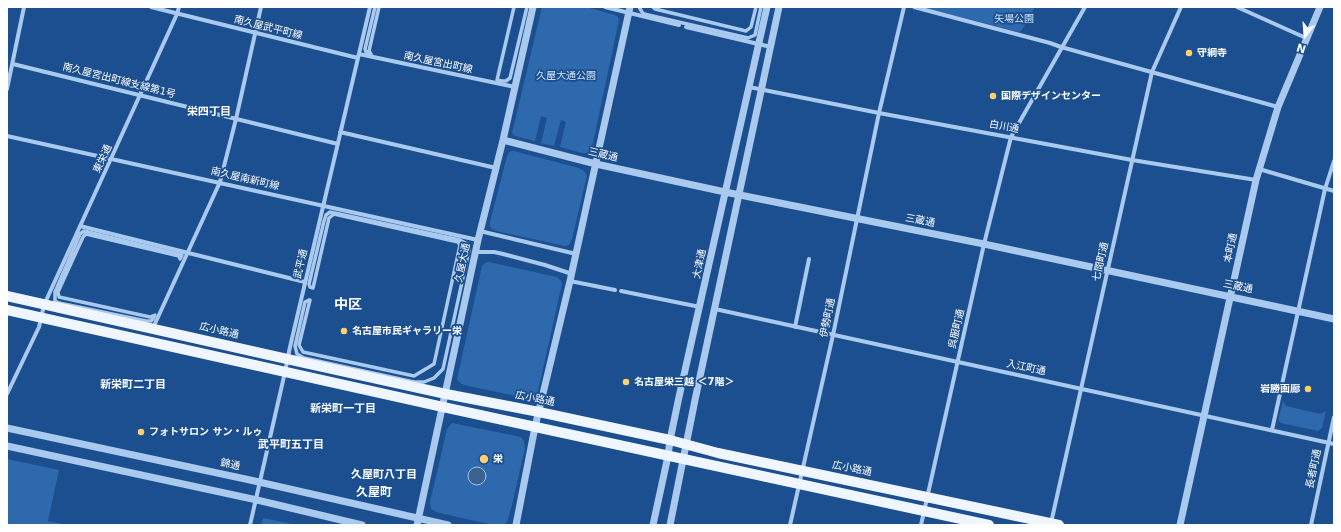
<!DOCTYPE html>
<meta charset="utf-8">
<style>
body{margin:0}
#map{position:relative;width:1341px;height:532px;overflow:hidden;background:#1b4f8f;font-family:"DejaVu Sans",sans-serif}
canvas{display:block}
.frame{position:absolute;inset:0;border:8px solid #fff;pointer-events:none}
.north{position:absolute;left:1285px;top:16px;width:40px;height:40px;-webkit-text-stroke:3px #1b4f8f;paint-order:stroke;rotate:197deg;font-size:11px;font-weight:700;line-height:16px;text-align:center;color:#fff}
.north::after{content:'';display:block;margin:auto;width:14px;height:18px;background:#fff;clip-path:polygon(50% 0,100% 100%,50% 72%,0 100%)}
</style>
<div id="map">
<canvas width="1341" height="532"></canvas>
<div class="frame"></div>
<div class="north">N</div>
</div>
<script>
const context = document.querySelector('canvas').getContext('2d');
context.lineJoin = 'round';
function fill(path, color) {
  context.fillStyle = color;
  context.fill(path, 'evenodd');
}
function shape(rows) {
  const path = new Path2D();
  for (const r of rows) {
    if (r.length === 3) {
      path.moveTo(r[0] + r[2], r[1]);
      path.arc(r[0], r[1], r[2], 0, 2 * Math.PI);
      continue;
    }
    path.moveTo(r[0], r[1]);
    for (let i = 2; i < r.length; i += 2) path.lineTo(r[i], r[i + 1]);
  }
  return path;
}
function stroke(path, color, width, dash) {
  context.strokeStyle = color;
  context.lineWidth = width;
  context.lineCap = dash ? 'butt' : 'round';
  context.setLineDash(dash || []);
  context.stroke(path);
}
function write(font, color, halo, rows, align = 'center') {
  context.font = font + ' "DejaVu Sans","Noto Sans JP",sans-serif';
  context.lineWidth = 3.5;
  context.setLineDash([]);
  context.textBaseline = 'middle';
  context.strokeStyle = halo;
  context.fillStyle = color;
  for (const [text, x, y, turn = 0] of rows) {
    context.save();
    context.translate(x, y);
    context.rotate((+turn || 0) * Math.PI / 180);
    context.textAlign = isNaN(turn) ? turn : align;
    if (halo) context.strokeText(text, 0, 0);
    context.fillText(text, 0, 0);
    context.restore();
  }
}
fill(shape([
 [542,7,586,7,615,15,618,17,619,20,593,143,591,150,587,153,582,153,560,147,566,122,561,120,554,146,541,143,547,118,541,116,535,141,515,136,512,133],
 [922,7,1035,7,1022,30,1019,32],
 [511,151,514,151,579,168,584,171,587,176,586,180,572,239,569,245,565,246,496,231,492,229,490,226,490,222,506,160,508,154],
 [489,262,557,277,561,281,562,284,540,382,537,394,532,398,525,398,464,385,460,383,457,379,482,266,485,263],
 [1283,401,1286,406,1321,414,1326,411,1322,428,1318,431,1281,423,1278,420],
 [452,423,521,437,524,441,525,448,512,505,507,522,505,524,493,525,436,512,431,509,430,502,447,429],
 [7,459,59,470,48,521,67,525,13,525,7,524],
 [263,518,297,525,261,525]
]), '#2e69ad');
const water = shape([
 [477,476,9]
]);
fill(water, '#3c6290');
stroke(water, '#9cc4f0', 1);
stroke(shape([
 [375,7,365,49,366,52,371,54,369,51,379,7],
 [514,7,497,80,502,81,506,81,510,78,527,7],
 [639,7,642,12,644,14,748,38,755,35,761,7],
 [653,7,655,9,746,31,751,27,756,7],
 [330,212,460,240,467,244,469,250,443,369,434,378,424,382,414,382,304,358,297,354,295,346,305,302,309,300,310,300,299,345,303,352,414,376,434,364,460,245,458,242,334,214,329,218,313,288,310,287,309,284,324,221,326,215,330,212],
 [84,231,182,255,180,259,179,256,86,234,83,237,58,292,59,297,150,317,155,315,153,319,151,321,146,321,59,303,55,301,55,292,80,234,84,231]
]), '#a9c9ee', 3.5);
stroke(shape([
 [151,7,358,58],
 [605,7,679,25],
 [914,7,1050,43,1061,47,1278,107],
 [1237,7,1306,38],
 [686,27,771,47],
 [359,54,515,87],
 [13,64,338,144],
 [749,87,879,113,1132,160,1256,180],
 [7,89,24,7],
 [340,132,496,168],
 [7,136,478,240],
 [1259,169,1334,191],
 [80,226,305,282],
 [480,231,576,254],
 [476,252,494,252,503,254,545,265,572,274],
 [570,281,615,290],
 [621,291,700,307],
 [715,309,1334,444],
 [795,327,809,259],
 [153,328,220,182,236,119,261,7],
 [7,394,39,327,44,305,177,14,179,7],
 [1272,430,1325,189,1334,161],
 [1051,523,1152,72,1181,7],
 [250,525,285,372,290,347,370,7],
 [790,525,833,335,879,113,904,7],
 [921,525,984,244,1011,137,1085,7],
 [1311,525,1334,417]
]), '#a9c9ee', 4);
stroke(shape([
 [503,140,596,164,725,192,984,244,1334,319],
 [7,428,250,480,448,525],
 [7,446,257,500,362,525],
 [417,525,478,240,503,140,533,7],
 [516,525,535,427,570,281,630,7],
 [653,525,668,456,670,440,679,397,767,7],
 [670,525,695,400,779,7],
 [1180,525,1256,180,1278,107,1320,7]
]), '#a9c9ee', 7);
stroke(shape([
 [7,296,287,359,446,394,539,412,670,440,718,453,1059,525],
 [7,310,443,407,989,525]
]), '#f0f6ff', 10);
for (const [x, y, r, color] of [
 [1189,53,4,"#ffd166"],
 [993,96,4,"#ffd166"],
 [344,331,4,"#ffd166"],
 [626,382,4,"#ffd166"],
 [1308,389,4,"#ffd166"],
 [141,432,4,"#ffd166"],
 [484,459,5,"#ffd166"]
]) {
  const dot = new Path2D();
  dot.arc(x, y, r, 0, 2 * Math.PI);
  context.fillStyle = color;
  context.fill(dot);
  stroke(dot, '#1b4f8f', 1.5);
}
write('10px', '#cfe3fa', '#1b4f8f', [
 ["矢場公園",1014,19],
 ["久屋大通公園",566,76]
]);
write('10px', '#fff', '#1b4f8f', [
 ["南久屋武平町線",268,28,14],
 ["南久屋宮出町線",438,63,12],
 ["南久屋宮出町線支線第1号",119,81,14],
 ["白川通",1004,127,10],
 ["三蔵通",603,155,13],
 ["東栄通",103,159,-65],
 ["南久屋南新町線",245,179,13],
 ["三蔵通",920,221,11],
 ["本町通",1231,248,-78],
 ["七間町通",1101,262,-77],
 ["久屋大通",463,263,-78],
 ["武平通",301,264,-77],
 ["大津通",700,264,-78],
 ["三蔵通",1238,287,12],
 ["伊勢町通",828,318,-78],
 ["呉服町通",957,329,-77],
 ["広小路通",219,331,13],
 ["入江町通",1026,368,12],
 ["広小路通",535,399,11],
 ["錦通",230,465,12],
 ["広小路通",852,469,11],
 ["長者町通",1314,469,-78]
]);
write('bold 10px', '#fff', '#1b4f8f', [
 ["守綱寺",1197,53],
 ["国際デザインセンター",1001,96],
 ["名古屋市民ギャラリー栄",352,331],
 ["名古屋栄三越 ＜7階＞",634,382],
 ["岩勝画廊",1300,389,"right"],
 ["フォトサロン サン・ルゥ",149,432],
 ["栄",493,459]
], 'left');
write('bold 11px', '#fff', '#1b4f8f', [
 ["栄四丁目",209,112],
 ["新栄町二丁目",133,385],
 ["新栄町一丁目",343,409],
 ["武平町五丁目",291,445],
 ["久屋町八丁目",384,475]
]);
write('bold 12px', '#fff', '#1b4f8f', [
 ["久屋町",374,493]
]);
write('bold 14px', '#fff', '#1b4f8f', [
 ["中区",348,305]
]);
</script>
